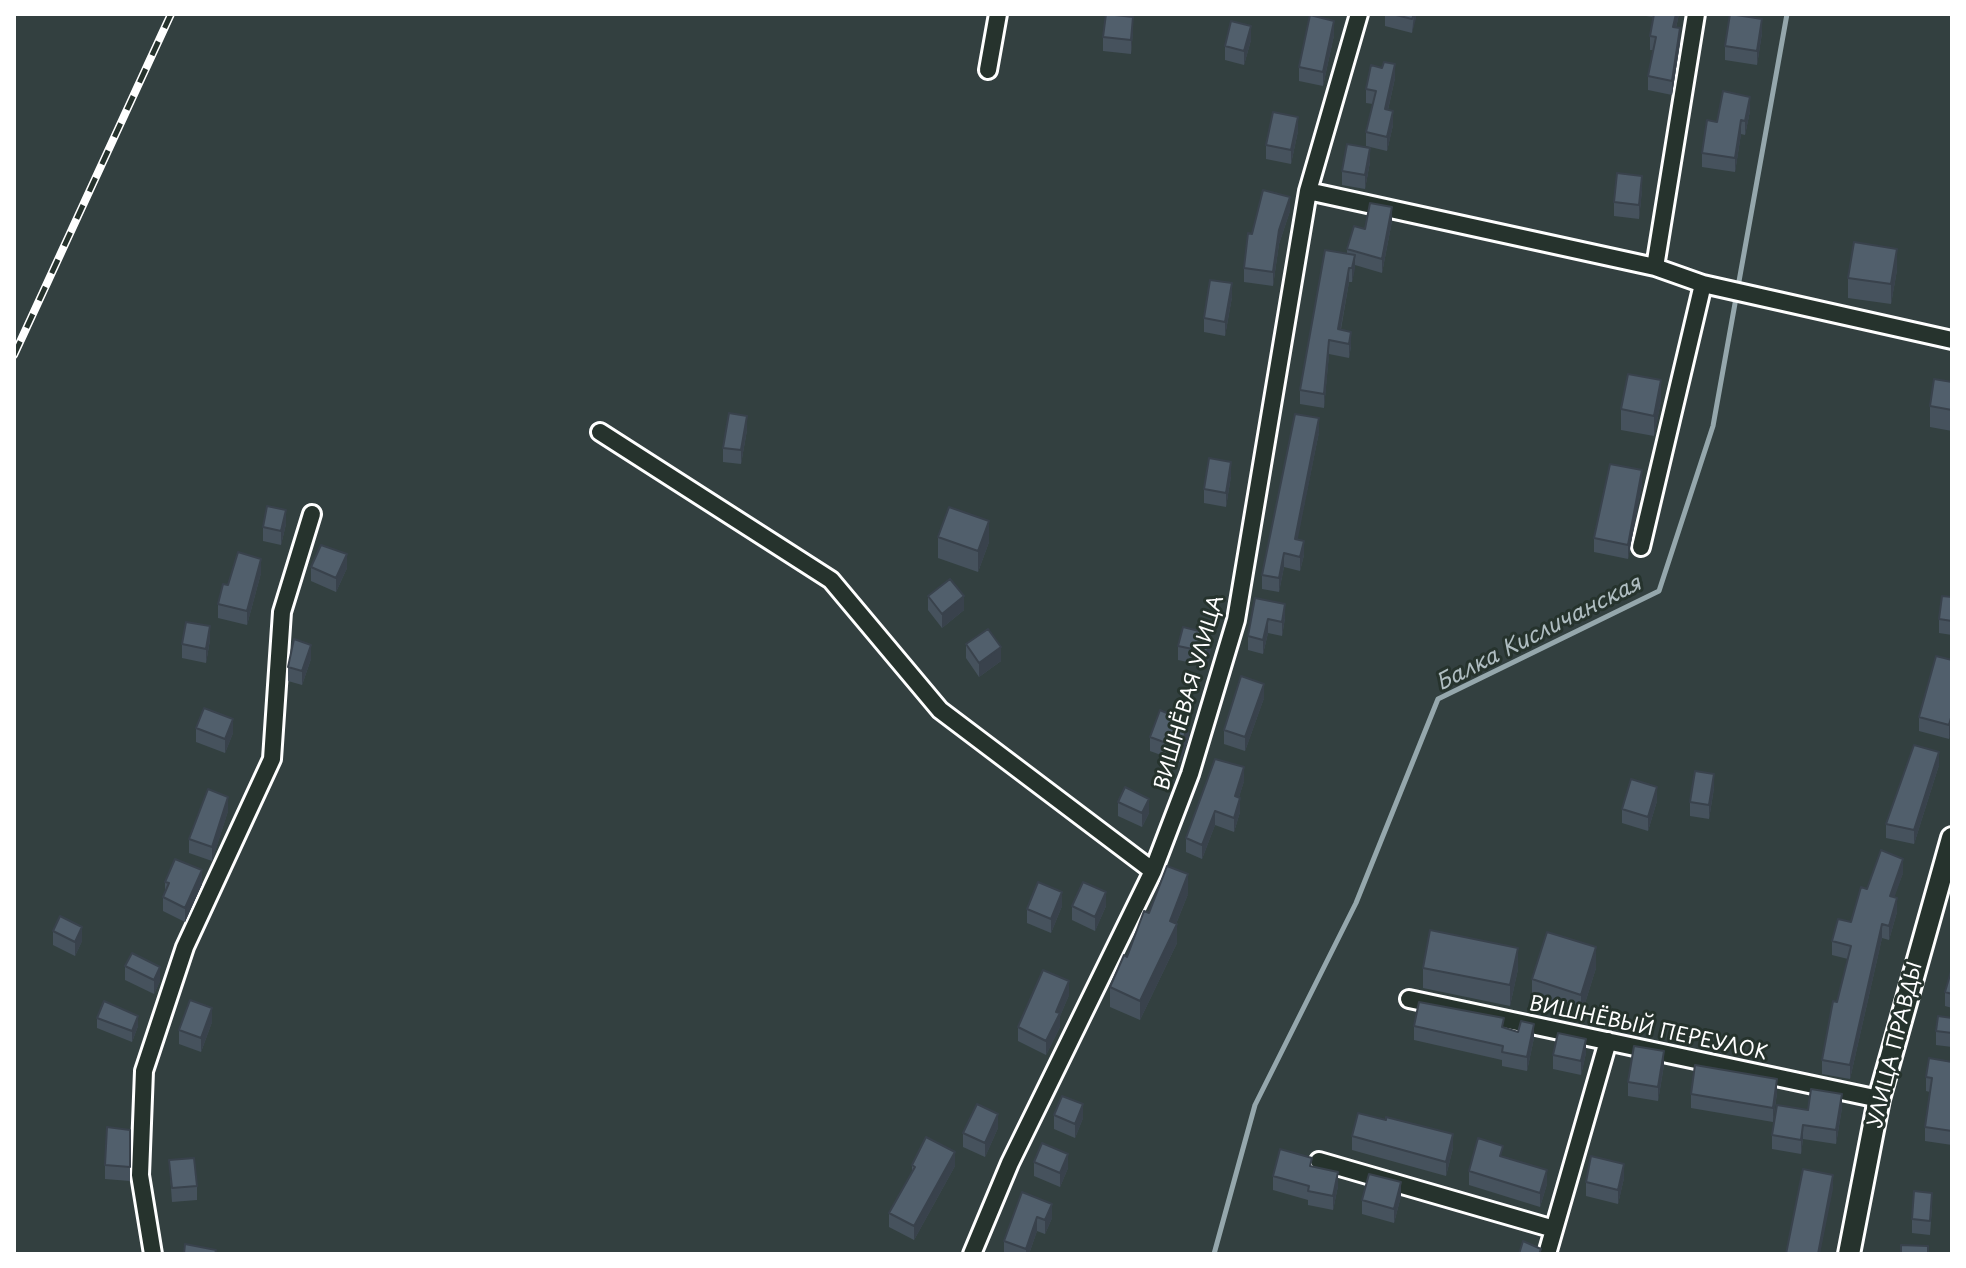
<!DOCTYPE html>
<meta charset="utf-8">
<style>
body{margin:0}
#map{position:relative;width:1966px;height:1268px;overflow:hidden;background:#334040;font-family:"Playpen Sans",sans-serif}
canvas{display:block}
.frame{position:absolute;inset:0;border:16px solid #fff;pointer-events:none}
</style>
<div id="map">
<canvas width="1966" height="1268"></canvas>
<div class="frame"></div>
</div>
<script>
const context = document.querySelector('canvas').getContext('2d');
context.lineJoin = 'round';
function shape(rows) {
  const path = new Path2D();
  for (const r of rows) {
    path.moveTo(r[0], r[1]);
    for (let i = 2; i < r.length; i += 2) path.lineTo(r[i], r[i + 1]);
  }
  return path;
}
function stroke(path, color, width, dash) {
  context.strokeStyle = color;
  context.lineWidth = width;
  context.lineCap = dash ? 'butt' : 'round';
  context.setLineDash(dash || []);
  context.stroke(path);
}
function fill(path, color) {
  context.fillStyle = color;
  context.fill(path, 'evenodd');
}
function write(font, color, halo, rows, align = 'center') {
  context.font = font + ' "Playpen Sans",sans-serif';
  context.lineWidth = 6;
  context.setLineDash([]);
  context.textBaseline = 'middle';
  context.strokeStyle = halo;
  context.fillStyle = color;
  for (const [text, x, y, turn = 0] of rows) {
    context.save();
    context.translate(x, y);
    context.rotate((+turn || 0) * Math.PI / 180);
    context.textAlign = isNaN(turn) ? turn : align;
    if (halo) context.strokeText(text, 0, 0);
    context.fillText(text, 0, 0);
    context.restore();
  }
}
stroke(shape([
 [1214,1254,1255,1105,1356,903,1438,699,1659,591,1713,426,1787,14]
]), '#95a7ac', 5);
const minor = shape([
 [988,70,998,14],
 [1308,191,1655,267,1703,284,1952,340],
 [1655,267,1696,14],
 [600,432,831,580,940,710,1153,871],
 [1641,547,1703,284],
 [1409,999,1879,1099],
 [1319,1161,1554,1229],
 [153,1254,140,1175,144,1071,185,947,272,759,282,612,312,514],
 [972,1254,1010,1163,1153,871,1190,774,1236,620,1308,191,1359,14],
 [1547,1254,1608,1041]
]);
const tertiary = shape([
 [1849,1254,1879,1099,1952,838]
]);
stroke(minor, '#fff', 22);
stroke(tertiary, '#fff', 26);
stroke(minor, '#26332d', 16);
stroke(tertiary, '#26332d', 20);
const rail = shape([
 [14,355,171,14]
]);
stroke(rail, '#fff', 8);
stroke(rail, '#26332d', 5, [15]);
fill(shape([
 [1385,14,1416,14,1412,33,1385,26],
 [1646,14,1679,14,1676,28,1680,42,1672,95,1648,90,1648,76,1653,50,1650,50,1650,36,1653,17,1646,16],
 [1133,31,1131,54,1103,51,1103,37],
 [1762,33,1757,65,1725,60,1725,46],
 [1334,35,1323,86,1299,81,1299,67],
 [1251,40,1244,65,1225,60,1225,46],
 [1395,78,1388,110,1393,125,1387,151,1366,146,1366,132,1373,104,1366,103,1366,89],
 [1750,111,1745,135,1741,134,1735,172,1702,167,1702,153,1717,122],
 [1298,131,1291,164,1266,159,1266,145],
 [1370,162,1365,189,1342,185,1342,171],
 [1642,190,1639,219,1614,216,1614,202],
 [1290,211,1279,244,1273,286,1244,282,1244,268,1252,234],
 [1392,221,1382,273,1355,265,1352,282,1349,282,1341,329,1351,346,1349,358,1329,354,1324,408,1300,404,1300,390,1347,254,1347,249,1365,229],
 [1897,270,1891,304,1848,298,1848,278],
 [1232,297,1225,336,1204,332,1204,318],
 [1952,382,1952,431,1930,427,1930,406],
 [1661,401,1654,436,1621,430,1621,409],
 [747,430,741,464,723,462,723,448],
 [1319,432,1297,540,1304,555,1300,571,1284,567,1279,592,1262,589,1262,575],
 [1231,476,1226,507,1204,503,1204,489],
 [1642,484,1628,559,1594,552,1594,538],
 [286,524,281,545,263,541,263,527],
 [938,537,989,542,978,572,938,558],
 [311,567,347,568,336,592,311,581],
 [261,573,247,625,218,618,218,604,228,585],
 [928,596,964,610,942,628,928,610],
 [1952,597,1952,635,1939,633,1939,619],
 [1255,598,1285,618,1282,636,1268,633,1263,654,1248,650,1248,636],
 [210,640,206,663,182,658,182,644],
 [966,644,1001,661,979,677,966,658],
 [1178,646,1211,647,1207,666,1178,660],
 [311,659,302,685,288,681,288,667],
 [1952,660,1952,728,1949,739,1919,731,1919,717],
 [1264,698,1245,751,1224,744,1224,730],
 [196,728,233,733,225,753,196,742],
 [1150,737,1189,737,1180,762,1150,751],
 [1939,765,1914,844,1886,838,1886,824],
 [1244,781,1239,797,1240,812,1234,832,1215,825,1202,859,1186,852,1186,838],
 [1714,788,1709,819,1690,816,1690,802],
 [1657,801,1648,831,1622,823,1622,809],
 [1118,802,1149,813,1142,827,1118,816],
 [228,811,212,861,189,853,189,839],
 [1903,873,1894,897,1897,912,1889,940,1882,938,1850,1079,1822,1074,1822,1060,1848,959,1832,955,1832,941,1851,922,1867,889],
 [165,882,202,884,185,922,163,911,163,897,165,891],
 [1188,894,1176,924,1177,943,1140,1020,1110,1007,1110,987,1127,957],
 [1062,906,1051,933,1027,923,1027,909],
 [1072,906,1106,906,1095,931,1072,920],
 [53,931,82,941,75,956,53,945],
 [125,966,160,981,154,994,125,980],
 [1423,968,1518,969,1510,1006,1423,988],
 [1596,968,1581,1016,1532,1000,1532,979],
 [1952,968,1952,1008,1945,1006,1945,992],
 [1069,995,1060,1016,1060,1027,1046,1055,1018,1041,1018,1027],
 [97,1018,138,1026,132,1042,97,1028],
 [1952,1018,1952,1047,1936,1045,1936,1031],
 [212,1022,201,1052,179,1044,179,1030],
 [1414,1026,1504,1028,1534,1038,1527,1071,1502,1066,1502,1060,1414,1040],
 [1586,1053,1581,1075,1553,1069,1553,1055],
 [1952,1062,1952,1145,1925,1141,1925,1127,1930,1092,1926,1091,1926,1077],
 [1664,1065,1658,1101,1628,1096,1628,1082],
 [1777,1093,1773,1122,1691,1108,1691,1094],
 [1842,1108,1836,1144,1803,1139,1801,1154,1772,1149,1772,1135,1808,1110],
 [1054,1115,1083,1118,1075,1138,1054,1129],
 [998,1128,985,1157,963,1147,963,1133],
 [130,1130,130,1181,105,1179,105,1165],
 [1352,1136,1453,1148,1446,1176,1352,1150],
 [1503,1157,1547,1184,1540,1207,1469,1185,1469,1171],
 [169,1160,197,1186,197,1200,172,1202],
 [1034,1162,1068,1168,1060,1187,1034,1176],
 [912,1165,955,1166,914,1240,889,1227,889,1213,912,1173],
 [1273,1176,1338,1186,1333,1210,1308,1205,1308,1200,1273,1190],
 [1624,1178,1618,1204,1586,1196,1586,1182],
 [1401,1196,1394,1223,1362,1214,1362,1200],
 [1052,1204,1052,1218,1045,1234,1037,1231,1029,1254,1004,1254,1004,1241],
 [1932,1206,1930,1235,1912,1233,1912,1219]
]), '#46525d');
fill(shape([
 [1414,14,1416,14,1416,19,1412,33],
 [1676,14,1679,14,1673,41,1673,27],
 [1133,17,1133,31,1131,54,1131,40],
 [1762,19,1762,33,1757,65,1757,51],
 [1334,21,1334,35,1323,86,1323,72],
 [1251,26,1251,40,1244,65,1244,51],
 [1680,28,1680,42,1672,95,1672,81],
 [1395,64,1395,78,1385,123,1385,109],
 [1750,97,1750,111,1745,135,1745,121],
 [1393,111,1393,125,1387,151,1387,137],
 [1298,117,1298,131,1291,164,1291,150],
 [1741,120,1741,134,1735,172,1735,158],
 [1370,148,1370,162,1365,189,1365,175],
 [1642,176,1642,190,1639,219,1639,205],
 [1290,197,1290,211,1279,244,1273,286,1273,272,1279,230],
 [1392,207,1392,221,1382,273,1382,259],
 [1897,249,1897,270,1891,304,1891,284],
 [1355,255,1355,269,1352,282,1352,268],
 [1349,268,1349,282,1338,343,1338,329],
 [1232,283,1232,297,1225,336,1225,322],
 [1351,332,1351,346,1349,358,1349,344],
 [1329,340,1329,354,1324,408,1324,394],
 [1661,380,1661,401,1654,436,1654,416],
 [747,416,747,430,741,464,741,450],
 [1319,418,1319,432,1295,553,1295,539],
 [1231,462,1231,476,1226,507,1226,493],
 [1642,470,1642,484,1628,559,1628,545],
 [286,510,286,524,281,545,281,531],
 [989,521,989,542,978,572,978,551],
 [1304,541,1304,555,1300,571,1300,557],
 [1284,553,1284,567,1279,592,1279,578],
 [347,554,347,568,336,592,336,578],
 [261,559,261,573,247,625,247,611],
 [964,596,964,610,942,628,942,614],
 [1285,604,1285,618,1282,636,1282,622],
 [1268,619,1268,633,1263,654,1263,640],
 [210,626,210,640,206,663,206,649],
 [1211,634,1211,647,1207,666,1207,652],
 [311,645,311,659,302,685,302,671],
 [1001,647,1001,661,979,677,979,663],
 [1264,684,1264,698,1245,751,1245,737],
 [1952,714,1952,728,1949,739,1949,725],
 [233,719,233,733,225,753,225,739],
 [1189,723,1189,737,1180,762,1180,748],
 [1939,752,1939,765,1914,844,1914,830],
 [1244,767,1244,781,1235,810,1235,796],
 [1714,774,1714,788,1709,819,1709,805],
 [1657,787,1657,801,1648,831,1648,817],
 [228,797,228,811,212,861,212,847],
 [1240,798,1240,812,1234,832,1234,818],
 [1149,799,1149,813,1142,827,1142,813],
 [1215,811,1215,825,1202,859,1202,845],
 [1903,859,1903,873,1890,910,1890,896],
 [202,870,202,884,185,922,185,908],
 [1188,874,1188,894,1174,929,1177,924,1177,943,1140,1020,1140,1001],
 [1062,892,1062,906,1051,933,1051,919],
 [1106,892,1106,906,1095,931,1095,917],
 [1897,898,1897,912,1889,940,1889,926],
 [1882,924,1882,938,1850,1079,1850,1065],
 [82,927,82,941,75,956,75,942],
 [1596,947,1596,968,1581,1016,1581,995],
 [1518,948,1518,969,1510,1006,1510,985],
 [160,967,160,981,154,994,154,980],
 [1069,981,1069,995,1060,1016,1060,1027,1046,1055,1046,1041,1056,1012],
 [212,1008,212,1022,201,1052,201,1038],
 [138,1016,138,1026,132,1042,132,1031],
 [1534,1024,1534,1038,1527,1071,1527,1057],
 [1586,1039,1586,1053,1581,1075,1581,1061],
 [1664,1051,1664,1065,1658,1101,1658,1087],
 [1777,1079,1777,1093,1773,1122,1773,1108],
 [1842,1094,1842,1108,1836,1144,1836,1130],
 [1083,1104,1083,1118,1075,1138,1075,1124],
 [998,1114,998,1128,985,1157,985,1143],
 [1803,1125,1803,1139,1801,1154,1801,1140],
 [1453,1134,1453,1148,1446,1176,1446,1162],
 [955,1152,955,1166,914,1240,914,1226],
 [1068,1154,1068,1168,1060,1187,1060,1173],
 [1624,1164,1624,1178,1618,1204,1618,1190],
 [1547,1170,1547,1184,1540,1207,1540,1193],
 [1338,1172,1338,1186,1333,1210,1333,1196],
 [1833,1175,1833,1189,1820,1254,1818,1254],
 [1401,1182,1401,1196,1394,1223,1394,1209],
 [1052,1204,1052,1218,1045,1234,1045,1220],
 [1037,1217,1037,1231,1029,1254,1026,1254,1026,1249]
]), '#39424c');
const building = shape([
 [1106,14,1133,17,1131,40,1103,37,1106,14],
 [1392,14,1414,14,1412,19,1392,14],
 [1654,14,1676,14,1673,27,1680,28,1672,81,1648,76,1656,37,1650,36,1654,14],
 [1730,14,1762,19,1757,51,1725,46,1730,14],
 [1310,15,1334,21,1323,72,1299,67,1310,15],
 [1231,21,1251,26,1244,51,1225,46,1231,21],
 [1384,62,1395,64,1385,109,1393,111,1387,137,1366,132,1376,91,1366,89,1371,65,1382,68,1384,62],
 [1723,91,1750,97,1745,121,1741,120,1735,158,1702,153,1707,120,1717,122,1723,91],
 [1273,112,1298,117,1291,150,1266,145,1273,112],
 [1347,144,1370,148,1365,175,1342,171,1347,144],
 [1617,173,1642,176,1639,205,1614,202,1617,173],
 [1263,190,1290,197,1279,230,1273,272,1244,268,1248,233,1252,234,1263,190],
 [1370,203,1392,207,1382,259,1347,249,1354,226,1365,229,1370,203],
 [1854,242,1897,249,1891,284,1848,278,1854,242],
 [1325,250,1355,255,1352,268,1349,268,1338,329,1351,332,1349,344,1329,340,1324,394,1300,390,1325,250],
 [1210,280,1232,283,1225,322,1204,318,1210,280],
 [1628,374,1661,380,1654,416,1621,409,1628,374],
 [1934,379,1952,382,1952,410,1930,406,1934,379],
 [729,413,747,416,741,450,723,448,729,413],
 [1295,414,1319,418,1295,539,1304,541,1300,557,1284,553,1279,578,1262,575,1295,414],
 [1209,458,1231,462,1226,493,1204,489,1209,458],
 [1610,464,1642,470,1628,545,1594,538,1610,464],
 [267,506,286,510,281,531,263,527,267,506],
 [949,507,989,521,978,551,938,537,949,507],
 [321,545,347,554,336,578,311,567,321,545],
 [238,552,261,559,247,611,218,604,223,584,228,585,238,552],
 [950,579,964,596,942,614,928,596,950,579],
 [1942,596,1952,597,1952,621,1939,619,1942,596],
 [1255,598,1285,604,1282,622,1268,619,1263,640,1248,636,1255,598],
 [186,622,210,626,206,649,182,644,186,622],
 [1183,627,1211,634,1207,652,1178,646,1183,627],
 [988,629,1001,647,979,663,966,644,988,629],
 [294,639,311,645,302,671,288,667,294,639],
 [1936,656,1952,660,1952,714,1949,725,1919,717,1936,656],
 [1241,676,1264,684,1245,737,1224,730,1241,676],
 [204,708,233,719,225,739,196,728,204,708],
 [1160,710,1189,723,1180,748,1150,737,1160,710],
 [1914,745,1939,752,1914,830,1886,824,1914,745],
 [1215,759,1244,767,1235,796,1240,798,1234,818,1215,811,1202,845,1186,838,1215,759],
 [1695,771,1714,774,1709,805,1690,802,1695,771],
 [1631,779,1657,787,1648,817,1622,809,1631,779],
 [1125,787,1149,799,1142,813,1118,802,1125,787],
 [208,789,228,797,212,847,189,839,208,789],
 [1881,850,1903,859,1890,896,1897,898,1889,926,1882,924,1850,1065,1822,1060,1833,1001,1837,1002,1851,946,1832,941,1838,919,1851,922,1861,887,1867,889,1881,850],
 [175,859,202,870,185,908,163,897,169,883,165,882,175,859],
 [1167,866,1188,874,1170,921,1177,924,1140,1001,1110,987,1124,955,1127,957,1144,911,1149,913,1167,866],
 [1038,882,1062,892,1051,919,1027,909,1038,882],
 [1083,882,1106,892,1095,917,1072,906,1083,882],
 [60,916,82,927,75,942,53,931,60,916],
 [1430,930,1518,948,1510,985,1423,968,1430,930],
 [1547,932,1596,947,1581,995,1532,979,1547,932],
 [132,953,160,967,154,980,125,966,132,953],
 [1952,968,1952,994,1945,992,1952,968],
 [1043,970,1069,981,1056,1012,1060,1013,1046,1041,1018,1027,1043,970],
 [190,1000,212,1008,201,1038,179,1030,190,1000],
 [104,1001,138,1016,132,1031,97,1018,104,1001],
 [1419,1002,1504,1018,1502,1027,1518,1032,1521,1021,1534,1024,1527,1057,1502,1052,1503,1046,1414,1026,1419,1002],
 [1938,1016,1952,1018,1952,1033,1936,1031,1938,1016],
 [1558,1033,1586,1039,1581,1061,1553,1055,1558,1033],
 [1634,1046,1664,1051,1658,1087,1628,1082,1634,1046],
 [1929,1058,1952,1062,1952,1131,1925,1127,1932,1078,1926,1077,1929,1058],
 [1695,1065,1777,1079,1773,1108,1691,1094,1695,1065],
 [1811,1089,1842,1094,1836,1130,1803,1125,1801,1140,1772,1135,1777,1105,1808,1110,1811,1089],
 [1062,1096,1083,1104,1075,1124,1054,1115,1062,1096],
 [977,1104,998,1114,985,1143,963,1133,977,1104],
 [1358,1113,1386,1120,1386,1117,1453,1134,1446,1162,1352,1136,1358,1113],
 [107,1127,130,1130,130,1167,105,1165,107,1127],
 [926,1137,955,1152,914,1226,889,1213,915,1167,912,1165,926,1137],
 [1478,1138,1503,1146,1500,1156,1547,1170,1540,1193,1469,1171,1478,1138],
 [1042,1143,1068,1154,1060,1173,1034,1162,1042,1143],
 [1280,1149,1312,1158,1310,1166,1338,1172,1333,1196,1308,1191,1309,1186,1273,1176,1280,1149],
 [1591,1156,1624,1164,1618,1190,1586,1182,1591,1156],
 [194,1158,197,1186,172,1188,169,1160,194,1158],
 [1803,1169,1833,1175,1818,1254,1786,1254,1803,1169],
 [1369,1174,1401,1182,1394,1209,1362,1200,1369,1174],
 [1914,1191,1932,1193,1930,1221,1912,1219,1914,1191],
 [1022,1192,1052,1204,1045,1220,1037,1217,1026,1249,1004,1241,1022,1192],
 [1523,1241,1541,1249,1539,1254,1519,1254,1523,1241],
 [185,1244,216,1250,215,1254,184,1254,185,1244],
 [1901,1245,1928,1246,1928,1254,1901,1254,1901,1245]
]);
fill(building, '#515f6c');
stroke(building, '#39424c', 2);
write('20px', '#fff', '#26332d', [
 ["ВИШНЁВАЯ УЛИЦА",1190,693,-74],
 ["ВИШНЁВЫЙ ПЕРЕУЛОК",1648,1029,12],
 ["УЛИЦА ПРАВДЫ",1896,1045,-76]
]);
write('italic 22px', '#afbdc1', '#26332d', [
 ["Балка Кисличанская",1539,634,-27]
]);
</script>
